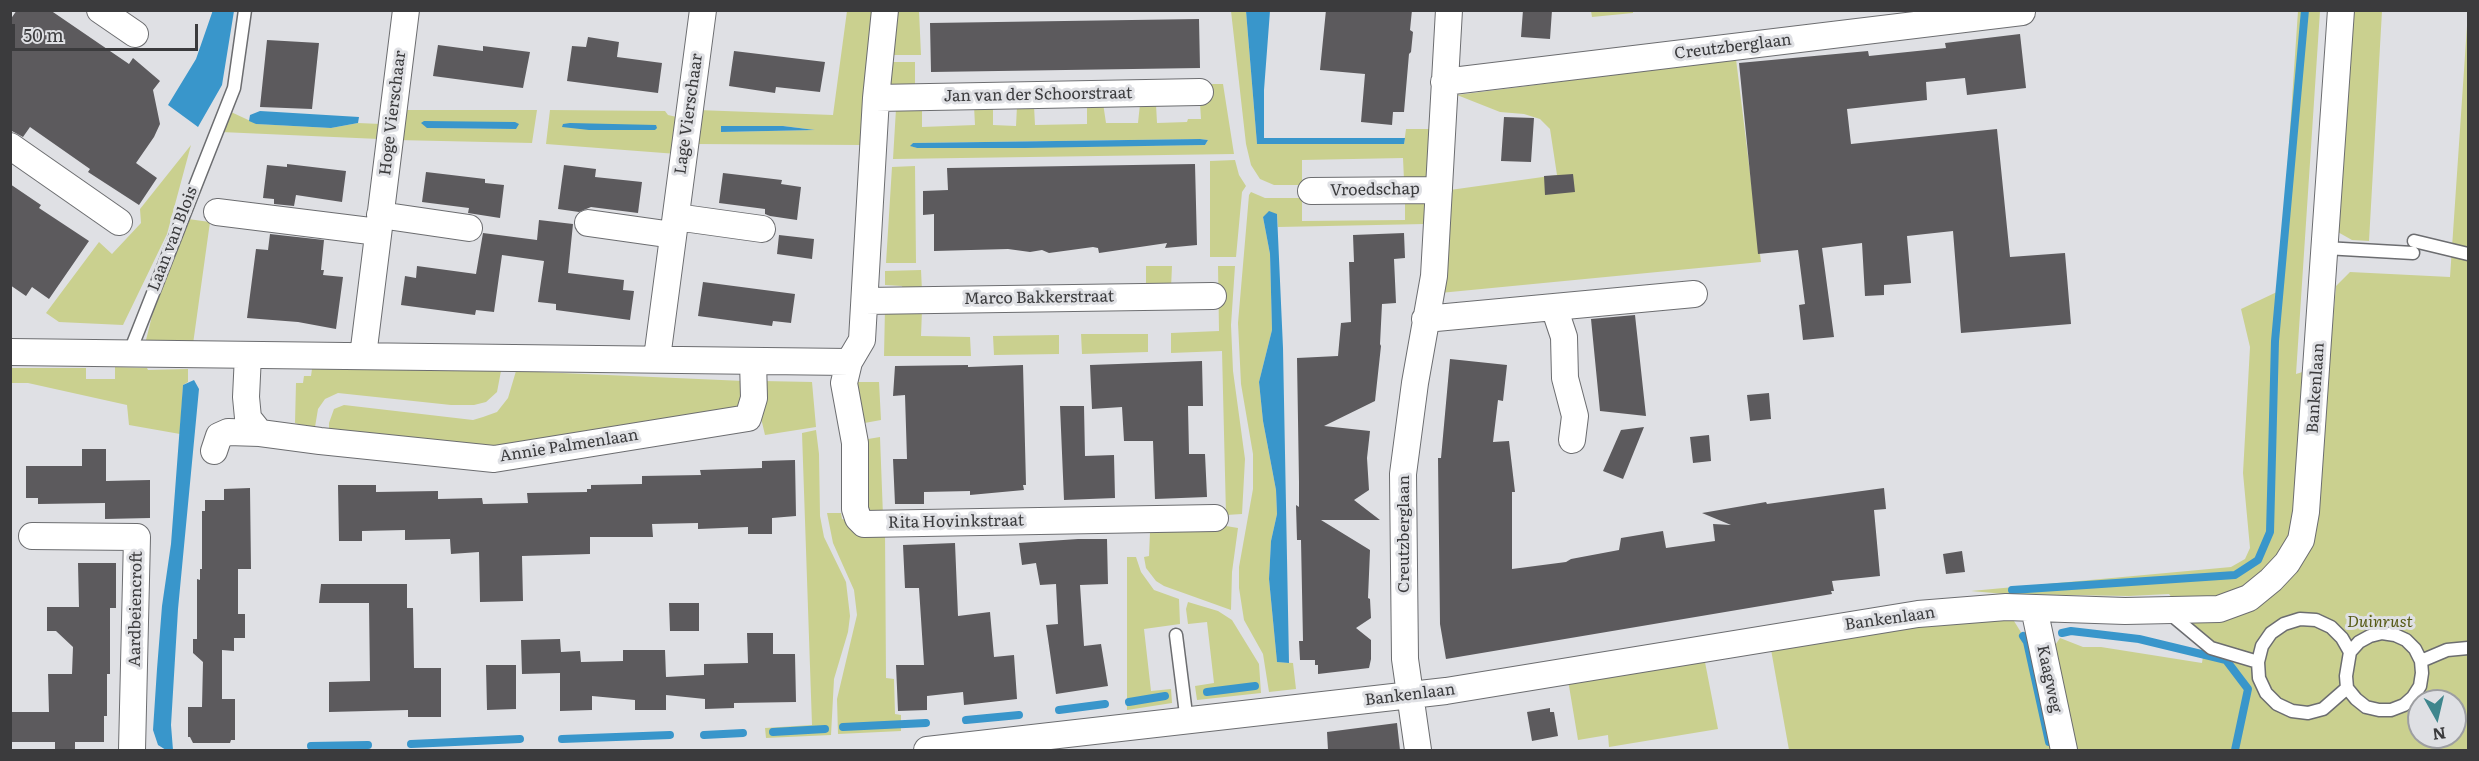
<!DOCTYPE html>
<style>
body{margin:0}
#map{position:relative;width:2479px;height:761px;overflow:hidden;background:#dfe0e4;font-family:Literata,serif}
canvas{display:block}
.frame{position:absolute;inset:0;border:12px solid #3b3b3d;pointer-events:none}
.north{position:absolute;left:2407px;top:689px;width:60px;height:60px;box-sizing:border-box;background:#dfe0e4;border:2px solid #9d9ea1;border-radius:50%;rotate:172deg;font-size:16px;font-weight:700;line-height:24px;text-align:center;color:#3b3b3d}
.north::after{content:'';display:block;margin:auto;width:21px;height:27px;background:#3f868d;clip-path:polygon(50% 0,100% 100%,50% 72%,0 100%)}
.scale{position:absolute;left:12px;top:24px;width:186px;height:27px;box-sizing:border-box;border:3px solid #3b3b3d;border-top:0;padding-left:8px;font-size:18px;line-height:21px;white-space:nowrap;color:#3b3b3d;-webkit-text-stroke:4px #dfe0e4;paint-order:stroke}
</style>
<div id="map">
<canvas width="2479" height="761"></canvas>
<div class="frame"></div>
<div class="north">N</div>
<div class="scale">50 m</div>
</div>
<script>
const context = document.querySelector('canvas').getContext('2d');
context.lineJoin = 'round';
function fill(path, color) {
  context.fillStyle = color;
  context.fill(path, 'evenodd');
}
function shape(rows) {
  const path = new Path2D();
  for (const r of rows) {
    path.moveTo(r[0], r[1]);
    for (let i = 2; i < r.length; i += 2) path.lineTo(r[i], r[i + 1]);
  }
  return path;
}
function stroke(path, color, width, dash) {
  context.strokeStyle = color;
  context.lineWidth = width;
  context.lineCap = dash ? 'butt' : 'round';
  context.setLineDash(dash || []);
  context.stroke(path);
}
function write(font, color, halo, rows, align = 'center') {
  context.font = font + ' Literata,serif';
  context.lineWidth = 6;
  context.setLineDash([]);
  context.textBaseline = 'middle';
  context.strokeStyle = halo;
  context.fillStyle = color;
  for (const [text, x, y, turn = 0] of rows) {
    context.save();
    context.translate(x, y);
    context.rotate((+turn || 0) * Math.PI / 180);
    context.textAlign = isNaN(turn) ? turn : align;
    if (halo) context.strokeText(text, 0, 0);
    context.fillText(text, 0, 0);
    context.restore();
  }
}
fill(shape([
 [847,11,876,11,863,145,694,144,697,110,833,115],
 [721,126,783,126,815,130,721,132],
 [898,11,919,11,921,55,892,55],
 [1231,11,1246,11,1257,144,1404,144,1406,129,1430,129,1427,179,1404,180,1403,158,1302,160,1302,185,1274,185,1260,179,1251,165,1246,144],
 [1591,11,1633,11,1633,13,1592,17],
 [2298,11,2320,11,2296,374,2329,364,2336,286,2350,272,2450,277,2468,11,2468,750,2056,750,2047,657,2060,638,2083,647,2101,647,2202,663,2206,636,2201,634,2169,594,2129,596,2005,594,1971,591,2231,567,2245,559,2250,548,2243,473,2250,347,2241,309,2279,291],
 [2419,701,2455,701,2455,737,2419,737],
 [2349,11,2382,11,2369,241,2352,240,2336,231],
 [1736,59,1761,262,1440,293,1449,236,1450,190,1557,175,1550,129,1540,119,1524,114,1500,112,1457,95],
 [891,62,915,62,915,88,890,85],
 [1207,84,1223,84,1234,154,893,159,896,109,919,106,922,110,922,127,975,125,974,106,993,108,993,125,1016,126,1017,106,1034,106,1035,125,1087,124,1087,105,1103,103,1106,123,1138,123,1140,104,1156,104,1157,123,1187,122,1188,119,1201,119,1200,103],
 [1200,139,1208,140,1205,145,917,148,911,146,913,143],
 [399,110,537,110,532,143,396,140],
 [497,122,514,122,516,129,427,128],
 [550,110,665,111,668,115,681,118,677,154,546,144],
 [231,112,257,124,331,128,358,123,381,124,379,139,221,132],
 [191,145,167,234,123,325,59,322,46,313,99,242,112,254,141,223,140,209],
 [1235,160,1239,175,1246,186,1242,192,1236,257,1210,257,1210,161],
 [915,166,916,263,886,263,892,167],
 [1251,192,1265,198,1302,198,1302,221,1405,220,1405,199,1426,200,1425,224,1278,227,1277,214,1263,217,1270,254,1272,330,1259,382,1263,421,1276,490,1277,514,1271,541,1269,579,1277,662,1293,663,1296,689,1269,692,1263,654,1244,620,1239,588,1239,567,1253,489,1253,454,1241,384,1238,323,1249,195],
 [188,219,210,222,193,344,145,344,156,300],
 [1146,266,1172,266,1171,288,1146,288],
 [1218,266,1235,266,1231,325,1233,371,1245,459,1242,514,1226,515,1222,351,1171,353,1171,333,1219,331],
 [921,270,922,291,903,292,902,286,885,285,885,271],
 [885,308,922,310,921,336,970,337,971,356,884,356],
 [1081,334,1148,334,1148,352,1082,354],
 [1059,335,1059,354,994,355,993,336],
 [115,367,147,368,148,370,188,369,188,382,183,385,180,434,129,425,127,405,28,383,11,383,11,368,86,368,86,379,115,379],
 [312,369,501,371,497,392,486,402,474,405,451,405,338,393,325,399,318,409,314,433,300,431,301,425,295,423,296,383,303,383,304,376,311,376],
 [516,371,744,381,744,403,734,416,515,449,329,436,329,423,334,409,344,405,473,420,483,417,497,412,508,398],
 [763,381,812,382,816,427,765,435,761,418],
 [851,382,879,382,881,420,859,424],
 [816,430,819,454,820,516,824,537,846,582,850,616,848,632,834,679,831,735,766,738,765,728,812,725,802,433],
 [880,437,883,516,870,510,865,500,862,440],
 [827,513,841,513,842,519,885,531,886,678,894,679,895,714,901,715,901,731,838,734,837,699,857,615,854,590,833,543],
 [1153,526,1226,526,1238,528,1232,572,1231,610,1164,586,1156,581,1146,568,1144,557,1149,556,1150,532],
 [1127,557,1136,557,1141,572,1154,590,1179,599,1180,624,1144,629,1151,691,1171,689,1172,703,1127,710],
 [1188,602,1218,611,1232,620,1259,664,1261,693,1197,700,1195,686,1214,683,1207,622,1188,624,1186,609],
 [1968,620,2014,621,2027,642,2051,750,1789,750,1770,644],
 [1704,657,1718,729,1609,747,1608,735,1578,740,1568,680]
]), '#cad08f');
fill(shape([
 [213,10,234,11,222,85,198,127,168,105,196,59],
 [1246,11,1270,11,1264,90,1264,138,1405,138,1404,144,1257,144],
 [260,111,359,117,358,123,331,128,256,124,249,121,250,115],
 [424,121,515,122,519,124,516,129,427,128,421,123],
 [570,123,656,125,657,128,655,130,589,130,562,127,563,124],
 [721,126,783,126,815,130,721,132],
 [1200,139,1208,140,1205,145,1025,148,917,148,910,146,913,143],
 [1269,211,1277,214,1283,348,1289,663,1277,662,1269,579,1271,541,1277,514,1276,490,1263,421,1259,382,1272,330,1270,254,1263,217],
 [194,380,199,389,178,609,171,725,173,750,166,750,158,745,153,730,157,669,162,606,171,544,183,385]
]), '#3996cb');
stroke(shape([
 [2012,590,2235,575,2258,560,2270,532,2275,341,2305,10],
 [2062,633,2071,631,2139,639,2226,660,2248,689,2235,750],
 [2023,636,2027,642,2049,742],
 [1207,692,1255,686],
 [1129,702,1165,696],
 [1059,710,1105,704],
 [966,720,1019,715],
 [843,727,926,723],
 [773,732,825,729],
 [704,735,743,733],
 [562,739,670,735],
 [411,744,520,739],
 [311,746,368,745]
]), '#3996cb', 8);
fill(shape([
 [17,10,50,10,129,64,133,58,160,81,153,90,160,124,154,137,136,163,157,178,139,205,88,172,90,169,30,127,23,137,10,130,10,20],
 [1326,10,1412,10,1410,30,1413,32,1411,52,1409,54,1404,112,1393,112,1392,125,1361,122,1365,74,1320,70],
 [1523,10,1552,10,1550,39,1521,37],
 [1199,19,1200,68,931,72,930,23],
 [2020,34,2026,88,1967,95,1965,78,1926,82,1927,100,1847,109,1851,144,1997,129,2010,257,2065,253,2071,324,1961,333,1953,231,1907,236,1911,283,1884,285,1884,295,1865,296,1862,243,1822,248,1834,337,1803,340,1799,305,1805,304,1798,250,1758,254,1739,63,1868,51,1869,56,1946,48,1945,43],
 [588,37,619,42,617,57,662,63,658,93,567,81,572,46,586,47],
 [267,40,319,43,312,109,260,107],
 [438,45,483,51,483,46,530,52,523,88,433,76],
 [734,51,825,62,820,92,776,87,775,93,729,86],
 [1504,117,1534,118,1531,162,1501,161],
 [287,164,346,171,342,202,296,195,294,206,274,204,274,199,263,198,267,165,287,167],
 [1195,164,1197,245,1165,248,1167,243,1099,253,1098,248,1093,247,1049,253,1042,250,1030,252,1008,249,934,251,934,214,923,215,923,191,948,190,947,168],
 [564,165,596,169,595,177,642,182,638,213,591,207,579,212,558,209],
 [426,172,485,179,485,183,504,185,500,218,468,213,469,208,422,202],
 [723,173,782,180,781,184,801,187,797,220,770,216,765,214,765,209,719,203],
 [1573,174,1575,192,1545,195,1544,176],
 [10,184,41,205,39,208,89,241,49,299,32,287,26,296,10,285],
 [539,220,573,224,568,273,624,280,623,290,634,291,630,320,556,310,556,304,538,302,544,261,502,255,494,312,476,310,475,315,401,305,405,276,416,278,417,266,476,274,483,233,537,240],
 [1404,233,1405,258,1394,259,1396,303,1382,304,1380,344,1381,346,1375,401,1324,426,1370,431,1367,458,1369,490,1354,500,1380,520,1321,520,1370,550,1368,598,1370,599,1371,618,1356,628,1371,640,1371,659,1369,668,1318,674,1318,665,1315,665,1315,660,1300,660,1299,641,1303,641,1301,540,1297,540,1296,505,1299,507,1299,482,1297,358,1338,356,1341,323,1351,322,1349,262,1354,262,1353,235],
 [270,234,324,240,321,270,324,270,323,275,343,277,336,329,298,322,247,318,256,249,268,250],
 [779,235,814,239,812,259,777,254],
 [703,282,795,294,791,323,773,321,772,326,698,316],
 [1635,315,1646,416,1600,411,1591,319],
 [1450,359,1507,365,1503,401,1498,400,1493,442,1509,441,1515,492,1512,492,1512,569,1566,562,1571,559,1619,550,1621,538,1663,531,1666,548,1715,541,1713,524,1731,525,1702,513,1766,502,1767,504,1884,488,1886,509,1874,510,1880,576,1832,581,1834,591,1831,591,1832,594,1446,659,1440,624,1438,458,1441,458],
 [1202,361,1203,406,1188,406,1189,454,1205,454,1207,497,1155,499,1153,441,1124,441,1122,407,1092,409,1090,365],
 [968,365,968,367,1023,365,1026,485,1023,485,1024,490,970,495,970,491,924,492,924,504,895,504,893,459,907,459,905,395,893,396,895,366],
 [1769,393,1771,419,1750,421,1747,395],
 [1060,406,1084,406,1085,456,1114,455,1115,498,1064,500],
 [1644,427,1623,479,1603,471,1621,430],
 [1709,435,1711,461,1693,463,1690,437],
 [82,449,106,449,106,481,150,480,150,518,105,519,105,503,38,504,38,498,26,498,26,466,82,466],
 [795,460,796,516,772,518,772,534,748,534,748,527,698,529,698,523,652,524,653,537,590,537,590,554,522,556,523,601,480,602,479,552,451,554,450,539,405,540,405,530,362,531,362,541,339,541,338,485,376,485,376,492,438,491,438,499,482,498,483,504,528,503,527,493,587,492,587,489,591,489,591,485,642,484,642,476,701,475,700,470,762,468,762,461],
 [250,488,251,569,238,569,238,614,245,614,245,638,234,638,234,651,222,650,222,699,235,699,235,740,231,740,230,743,193,743,190,737,188,737,188,707,202,707,203,662,193,653,193,639,197,639,197,579,200,580,200,569,202,569,202,511,205,511,205,500,224,500,224,489],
 [1078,539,1107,539,1108,584,1080,585,1084,646,1101,644,1108,686,1056,694,1046,625,1058,624,1056,584,1040,585,1036,563,1022,565,1019,543],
 [955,543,958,616,990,612,994,657,1014,655,1017,699,964,705,963,692,927,696,927,710,898,711,896,665,924,665,919,588,905,588,903,545],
 [1962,551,1965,572,1946,574,1943,554],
 [78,563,116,563,116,608,110,608,110,674,107,674,107,716,104,716,104,742,75,742,75,750,55,750,55,742,10,742,10,712,49,712,48,674,72,674,73,647,56,631,47,631,47,607,79,607],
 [321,584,407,584,407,608,413,608,414,668,441,668,441,717,408,717,408,710,329,712,329,682,370,681,369,603,319,603],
 [669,603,699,603,699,631,670,631],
 [747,633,773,633,773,654,795,654,796,702,734,703,734,708,705,709,705,699,666,695,666,710,635,710,635,700,592,696,592,710,560,711,560,673,522,674,521,640,560,639,561,652,580,651,581,662,623,661,623,650,665,650,666,677,704,675,704,664,748,663],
 [486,665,516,665,516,709,487,710],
 [1550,708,1550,712,1554,712,1558,736,1532,741,1527,712],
 [1397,723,1400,750,1328,750,1327,732]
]), '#5c5a5d');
const lane = shape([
 [2414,241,2468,254],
 [2325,248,2413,253],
 [129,354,234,88,245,10],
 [2169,613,2211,648,2258,662],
 [2382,633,2395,635,2406,640,2415,649,2421,661,2422,673,2420,686,2413,697,2404,705,2391,710,2379,710,2366,707,2356,699,2347,688,2346,676,2350,652,2359,642,2370,636,2382,633],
 [1176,635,1187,722],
 [2421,661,2447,650,2468,648],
 [2347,688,2323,709,2308,713,2292,711,2277,704,2266,693,2259,678,2258,662,2262,646,2271,633,2284,624,2300,619,2316,620,2331,627,2342,638,2350,652]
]);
const street = shape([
 [100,10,135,34],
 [1444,82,2022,12],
 [876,98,1200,92],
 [10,146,119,222],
 [1311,191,1439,190],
 [217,212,378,232],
 [380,215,469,228],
 [676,217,762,229],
 [588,223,673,235],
 [865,301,1213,296],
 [1554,307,1564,337,1565,378,1575,416,1572,440],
 [1425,319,1694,294],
 [10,352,849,362,862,340,876,98,885,10],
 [248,355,246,397,248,418,260,433,320,441,494,459,748,418,754,398,753,361],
 [363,356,406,10],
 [657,358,703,10],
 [849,362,844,383,855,443,855,509,858,518,864,524,1215,518],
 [214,451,219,436,228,432,260,433],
 [32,536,137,537,132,750],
 [2034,608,2064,750],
 [927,750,1446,691,1918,614,2006,607,2125,611,2219,609,2249,598,2271,580,2287,563,2301,540,2306,512,2341,10],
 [1418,750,1405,659,1403,474,1415,383,1434,276,1449,10]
]);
stroke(lane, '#6c6d70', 15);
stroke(street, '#6c6d70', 28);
stroke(lane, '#fff', 12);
stroke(street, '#fff', 26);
write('16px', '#3b3b3d', '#dfe0e4', [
 ["Creutzberglaan",1733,47,-7],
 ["Jan van der Schoorstraat",1038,95,-1],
 ["Hoge Vierschaar",393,113,-83],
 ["Lage Vierschaar",689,114,-82],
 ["Vroedschap",1375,190,-1],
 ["Laan van Blois",173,239,-69],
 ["Marco Bakkerstraat",1039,298,-1],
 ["Bankenlaan",2316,388,-86],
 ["Annie Palmenlaan",569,446,-9],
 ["Rita Hovinkstraat",956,522,-1],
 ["Creutzberglaan",1404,534,-90],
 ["Aardbeiencroft",136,609,-89],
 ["Bankenlaan",1890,619,-8],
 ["Kaagweg",2049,679,78],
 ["Bankenlaan",1410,695,-7]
]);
write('italic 16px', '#565a16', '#dfe0e4', [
 ["Duinrust",2380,622]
]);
</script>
